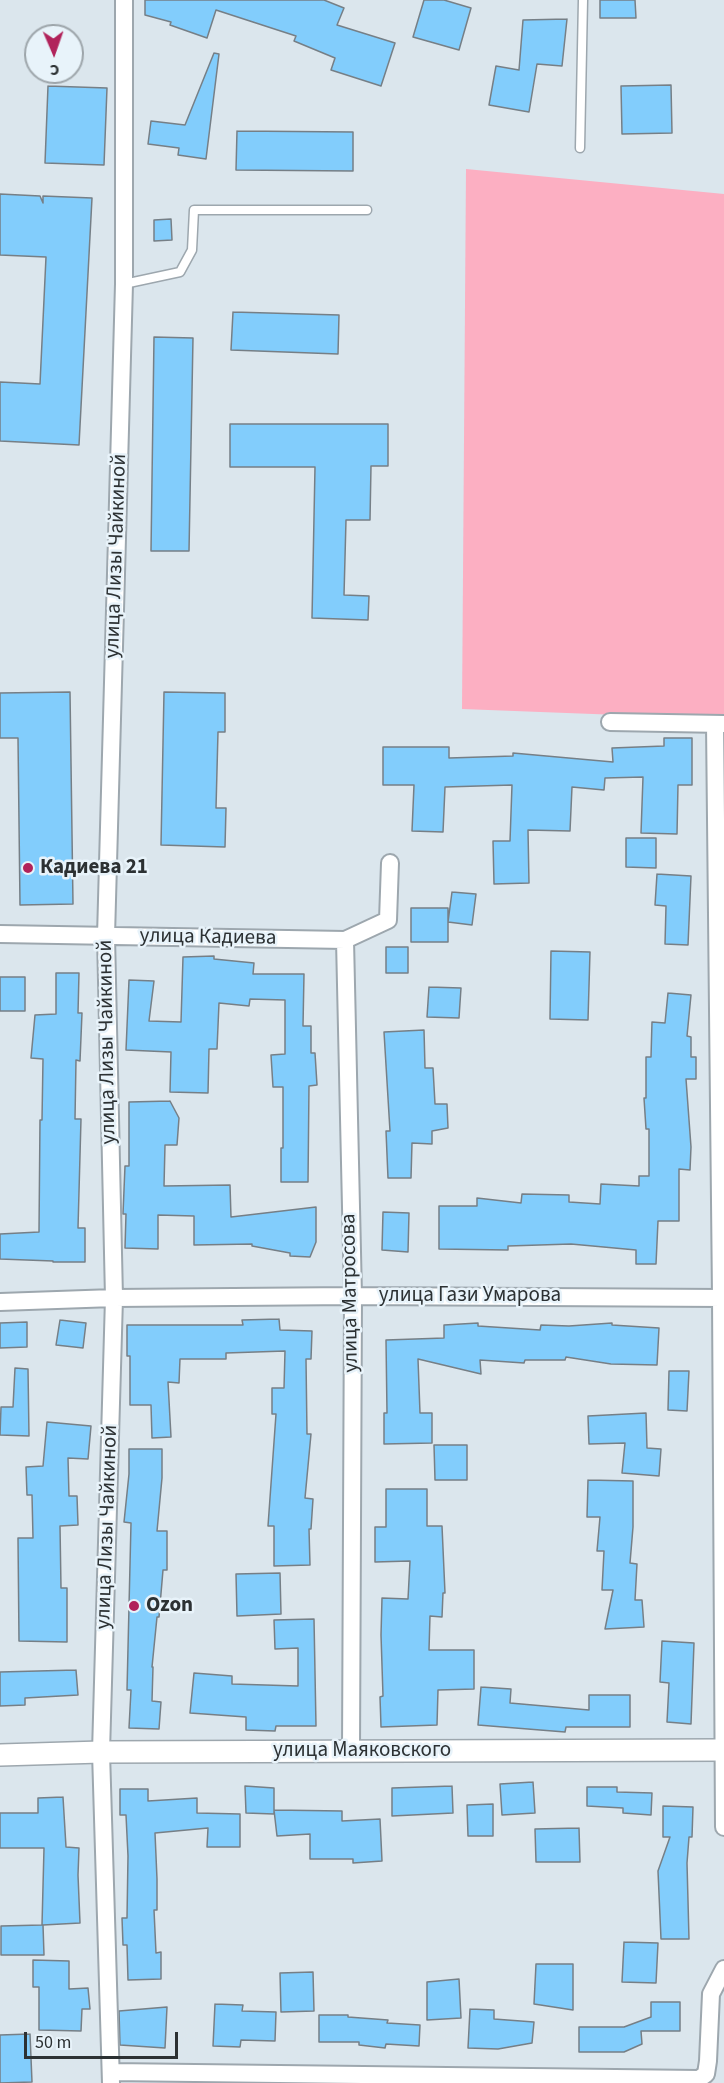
<!DOCTYPE html>
<meta charset="utf-8">
<style>
body{margin:0}
#map{position:relative;width:724px;height:2083px;overflow:hidden;background:#dbe6ed;font-family:"Source Sans 3",sans-serif}
canvas{display:block}
.north{position:absolute;left:24px;top:24px;width:60px;height:60px;box-sizing:border-box;background:#e8f3fa;border:2px solid #9da5aa;border-radius:50%;rotate:178deg;font-size:16px;font-weight:700;line-height:24px;text-align:center;color:#2c3133}
.north::after{content:'';display:block;margin:auto;width:21px;height:27px;background:#b1235b;clip-path:polygon(50% 0,100% 100%,50% 72%,0 100%)}
.scale{position:absolute;left:24px;top:2032px;width:154px;height:27px;box-sizing:border-box;border:3px solid #2c3133;border-top:0;padding-left:8px;font-size:18px;line-height:21px;white-space:nowrap;color:#2c3133;-webkit-text-stroke:4px #e8f3fa;paint-order:stroke}
</style>
<div id="map">
<canvas width="724" height="2083"></canvas>
<div class="north">С</div>
<div class="scale">50 m</div>
</div>
<script>
const context = document.querySelector('canvas').getContext('2d');
context.lineJoin = 'round';
function fill(path, color) {
  context.fillStyle = color;
  context.fill(path, 'evenodd');
}
function shape(rows) {
  const path = new Path2D();
  for (const r of rows) {
    path.moveTo(r[0], r[1]);
    for (let i = 2; i < r.length; i += 2) path.lineTo(r[i], r[i + 1]);
  }
  return path;
}
function stroke(path, color, width, dash) {
  context.strokeStyle = color;
  context.lineWidth = width;
  context.lineCap = dash ? 'butt' : 'round';
  context.setLineDash(dash || []);
  context.stroke(path);
}
function write(font, color, halo, rows, align = 'center') {
  context.font = font + ' "Source Sans 3",sans-serif';
  context.lineWidth = 5;
  context.setLineDash([]);
  context.textBaseline = 'middle';
  context.strokeStyle = halo;
  context.fillStyle = color;
  for (const [text, x, y, turn = 0] of rows) {
    context.save();
    context.translate(x, y);
    context.rotate((+turn || 0) * Math.PI / 180);
    context.textAlign = isNaN(turn) ? turn : align;
    if (halo) context.strokeText(text, 0, 0);
    context.fillText(text, 0, 0);
    context.restore();
  }
}
fill(shape([
 [466,169,724,194,724,719,462,709]
]), '#fcafc2');
const building = shape([
 [145,0,324,0,344,8,337,25,395,43,381,86,331,70,335,58,294,41,296,36,216,10,207,38,170,25,171,22,145,15,145,0],
 [424,0,444,0,471,8,459,50,413,37,424,0],
 [600,0,635,0,636,18,600,18,600,0],
 [567,19,562,66,537,64,529,112,489,105,496,66,519,70,523,20,567,19],
 [214,53,219,54,206,159,178,155,179,148,148,144,151,121,185,125,214,53],
 [671,85,672,133,622,134,621,86,671,85],
 [48,86,107,88,104,165,45,163,48,86],
 [237,131,353,132,353,171,236,170,237,131],
 [0,194,40,196,43,203,43,196,92,198,79,445,0,441,0,382,40,384,46,257,0,255,0,194],
 [171,219,172,240,154,241,154,220,171,219],
 [233,312,339,315,338,354,231,350,233,312],
 [154,337,193,338,189,551,151,551,154,337],
 [230,424,388,424,388,466,371,466,370,520,346,520,344,595,369,596,368,620,312,618,315,467,230,467,230,424],
 [70,692,73,904,20,905,18,738,0,738,0,693,70,692],
 [164,692,225,693,225,732,218,732,216,808,226,808,225,847,161,845,164,692],
 [664,738,692,738,692,785,678,785,677,834,641,833,643,777,605,778,604,790,572,787,570,831,528,830,529,883,494,884,493,841,510,841,512,785,445,787,443,832,412,831,414,785,383,785,383,747,449,747,449,758,513,756,513,753,613,762,612,748,664,746,664,738],
 [626,838,656,838,656,868,626,867,626,838],
 [657,874,691,876,688,945,665,944,666,906,655,905,657,874],
 [452,892,476,894,472,925,448,922,452,892],
 [411,908,448,908,448,942,411,942,411,908],
 [386,947,408,947,408,973,386,973,386,947],
 [551,951,590,952,588,1020,550,1019,551,951],
 [214,956,214,959,254,963,253,974,304,974,303,1026,311,1026,311,1053,315,1053,317,1085,309,1086,308,1182,281,1182,281,1148,283,1148,283,1087,273,1087,271,1055,285,1054,285,1000,250,999,249,1006,219,1003,217,1049,209,1049,208,1093,170,1092,171,1052,126,1050,129,980,154,981,149,1021,181,1022,183,957,214,956],
 [56,973,79,973,78,1013,82,1013,80,1061,76,1060,75,1119,81,1119,78,1228,85,1228,85,1262,53,1262,53,1261,0,1259,0,1234,39,1232,40,1120,42,1120,43,1059,31,1058,35,1015,56,1014,56,973],
 [0,977,25,977,25,1011,0,1011,0,977],
 [429,987,461,988,459,1018,427,1017,429,987],
 [668,993,691,995,687,1036,691,1037,691,1057,696,1057,696,1079,686,1079,691,1147,690,1170,679,1169,679,1221,658,1221,656,1264,636,1264,636,1250,571,1244,508,1246,508,1250,439,1249,439,1206,477,1206,477,1198,521,1203,522,1194,569,1195,569,1202,600,1204,601,1184,639,1186,639,1176,649,1176,649,1129,646,1129,644,1098,646,1098,646,1057,651,1057,652,1022,665,1023,668,993],
 [424,1030,425,1068,433,1068,435,1104,447,1104,448,1128,432,1131,432,1144,412,1143,411,1178,388,1178,386,1131,390,1131,384,1032,424,1030],
 [170,1101,179,1118,177,1145,165,1145,164,1186,230,1185,231,1217,316,1207,316,1242,310,1257,290,1256,290,1253,252,1246,252,1244,194,1245,194,1216,158,1215,158,1249,125,1248,126,1214,123,1214,125,1166,129,1166,129,1102,170,1101],
 [383,1212,409,1213,408,1252,382,1250,383,1212],
 [279,1319,280,1330,312,1331,311,1359,306,1359,307,1434,311,1434,305,1498,313,1499,311,1529,309,1529,310,1565,274,1566,274,1526,268,1526,276,1414,272,1414,272,1388,284,1388,285,1351,226,1353,226,1359,180,1359,179,1383,168,1382,171,1437,152,1438,151,1405,130,1405,130,1356,127,1356,127,1325,243,1325,242,1320,279,1319],
 [60,1320,86,1323,83,1348,56,1345,60,1320],
 [27,1322,27,1347,0,1348,0,1323,27,1322],
 [478,1323,478,1326,540,1330,541,1325,569,1326,612,1323,612,1325,659,1328,657,1365,611,1364,566,1357,565,1360,525,1360,524,1363,480,1360,481,1374,418,1359,420,1413,432,1413,432,1443,384,1444,384,1413,387,1413,386,1340,444,1338,444,1325,478,1323],
 [15,1368,28,1369,29,1436,0,1435,1,1407,13,1407,15,1368],
 [669,1371,689,1371,687,1411,668,1410,669,1371],
 [646,1413,647,1448,661,1449,659,1476,622,1473,625,1443,589,1444,588,1416,646,1413],
 [47,1422,91,1426,88,1459,68,1458,69,1496,77,1496,78,1525,60,1526,61,1588,67,1588,67,1642,19,1641,18,1538,33,1538,32,1495,27,1495,26,1467,43,1466,47,1422],
 [434,1445,467,1445,467,1480,435,1480,434,1445],
 [129,1449,162,1449,162,1478,157,1531,167,1531,167,1570,163,1570,159,1617,157,1617,152,1667,153,1667,152,1701,161,1702,159,1729,129,1728,131,1690,127,1690,131,1523,124,1522,129,1474,129,1449],
 [588,1480,633,1481,633,1527,630,1563,637,1564,635,1600,642,1600,644,1627,605,1629,613,1590,602,1590,604,1551,597,1551,600,1517,587,1517,588,1480],
 [386,1489,427,1489,427,1526,442,1526,445,1593,443,1593,442,1617,430,1616,429,1650,474,1650,474,1689,438,1690,437,1725,381,1727,380,1697,383,1696,381,1635,382,1598,408,1599,410,1561,375,1562,375,1527,386,1527,386,1489],
 [280,1573,281,1614,237,1616,236,1574,280,1573],
 [314,1619,316,1726,276,1726,275,1731,246,1730,246,1717,190,1713,194,1673,232,1676,232,1684,298,1686,298,1648,275,1649,274,1620,314,1619],
 [662,1641,694,1643,691,1724,667,1722,669,1683,660,1682,662,1641],
 [76,1670,78,1695,25,1698,25,1705,0,1706,0,1672,76,1670],
 [481,1687,511,1689,510,1703,589,1710,589,1695,630,1695,630,1727,566,1727,565,1732,478,1725,481,1687],
 [533,1782,535,1813,502,1815,500,1784,533,1782],
 [245,1786,274,1788,274,1814,246,1813,245,1786],
 [452,1786,453,1813,392,1816,392,1788,452,1786],
 [587,1787,617,1787,617,1792,652,1793,651,1815,623,1813,623,1808,587,1806,587,1787],
 [120,1789,148,1789,148,1801,197,1798,197,1813,240,1814,240,1847,207,1847,208,1828,155,1833,157,1879,157,1910,154,1910,156,1953,161,1952,161,1979,128,1980,127,1945,123,1945,122,1918,127,1918,128,1856,126,1815,120,1815,120,1789],
 [63,1797,66,1847,79,1848,78,1875,80,1923,43,1925,44,1955,1,1955,1,1926,42,1925,44,1848,0,1848,0,1813,38,1813,38,1798,63,1797],
 [493,1804,493,1836,468,1836,467,1805,493,1804],
 [663,1806,693,1807,692,1837,689,1837,687,1863,689,1939,661,1939,658,1871,670,1837,663,1837,663,1806],
 [274,1810,342,1811,342,1821,380,1819,382,1861,353,1863,353,1859,310,1859,310,1834,277,1836,274,1810],
 [579,1828,580,1862,536,1862,535,1829,579,1828],
 [624,1942,658,1943,656,1983,622,1982,624,1942],
 [33,1960,69,1961,69,1989,88,1988,90,2009,82,2009,81,2031,39,2030,39,1987,33,1987,33,1960],
 [536,1964,573,1964,573,2010,534,2004,536,1964],
 [313,1972,314,2011,281,2012,280,1973,313,1972],
 [459,1979,461,2018,427,2020,427,1982,459,1979],
 [651,2002,680,2002,680,2031,641,2031,642,2044,624,2052,579,2052,579,2027,624,2027,651,2017,651,2002],
 [215,2004,243,2005,242,2011,276,2012,275,2041,241,2040,240,2047,213,2046,215,2004],
 [167,2007,165,2048,120,2045,119,2011,167,2007],
 [470,2009,494,2010,494,2019,534,2022,532,2043,498,2049,468,2048,470,2009],
 [319,2015,348,2015,348,2017,388,2020,387,2023,420,2025,419,2046,386,2044,385,2048,359,2045,359,2042,319,2042,319,2015],
 [30,2034,32,2082,0,2083,0,2035,30,2034]
]);
fill(building, '#82cdfc');
stroke(building, '#767f86', 1.5);
const service = shape([
 [580,148,583,0],
 [124,284,180,272,192,250,194,210,367,210]
]);
const minor = shape([
 [610,722,724,724],
 [715,724,721,1297,724,1827],
 [0,934,345,940],
 [0,1302,114,1298,353,1296,724,1298],
 [351,1751,353,1296,345,940,388,920,390,863],
 [111,2072,699,2079,706,2074,708,2061,711,1994,724,1969],
 [111,2083,101,1752,114,1298,106,936,124,284,124,0]
]);
const tertiary = shape([
 [0,1755,101,1752,724,1750]
]);
stroke(service, '#9da7ae', 11);
stroke(minor, '#9da7ae', 20);
stroke(tertiary, '#9da7ae', 24);
stroke(service, '#fff', 8);
stroke(minor, '#fff', 16);
stroke(tertiary, '#fff', 21);
for (const [x, y, r, color] of [
 [28,868,6,"#b1235b"],
 [134,1606,6,"#b1235b"]
]) {
  const dot = new Path2D();
  dot.arc(x, y, r, 0, 2 * Math.PI);
  context.fillStyle = color;
  context.fill(dot);
  stroke(dot, '#e8f3fa', 2);
}
write('21px', '#2c3133', '#e8f3fa', [
 ["улица Лизы Чайкиной",117,556,-88],
 ["улица Кадиева",208,938,1],
 ["улица Лизы Чайкиной",108,1042,-91],
 ["улица Матросова",351,1293,-91],
 ["улица Гази Умарова",470,1296],
 ["улица Лизы Чайкиной",108,1527,-88],
 ["улица Маяковского",362,1751]
]);
write('bold 21px', '#2c3133', '#e8f3fa', [
 ["Кадиева 21",40,868],
 ["Ozon",146,1606]
], 'left');
</script>
